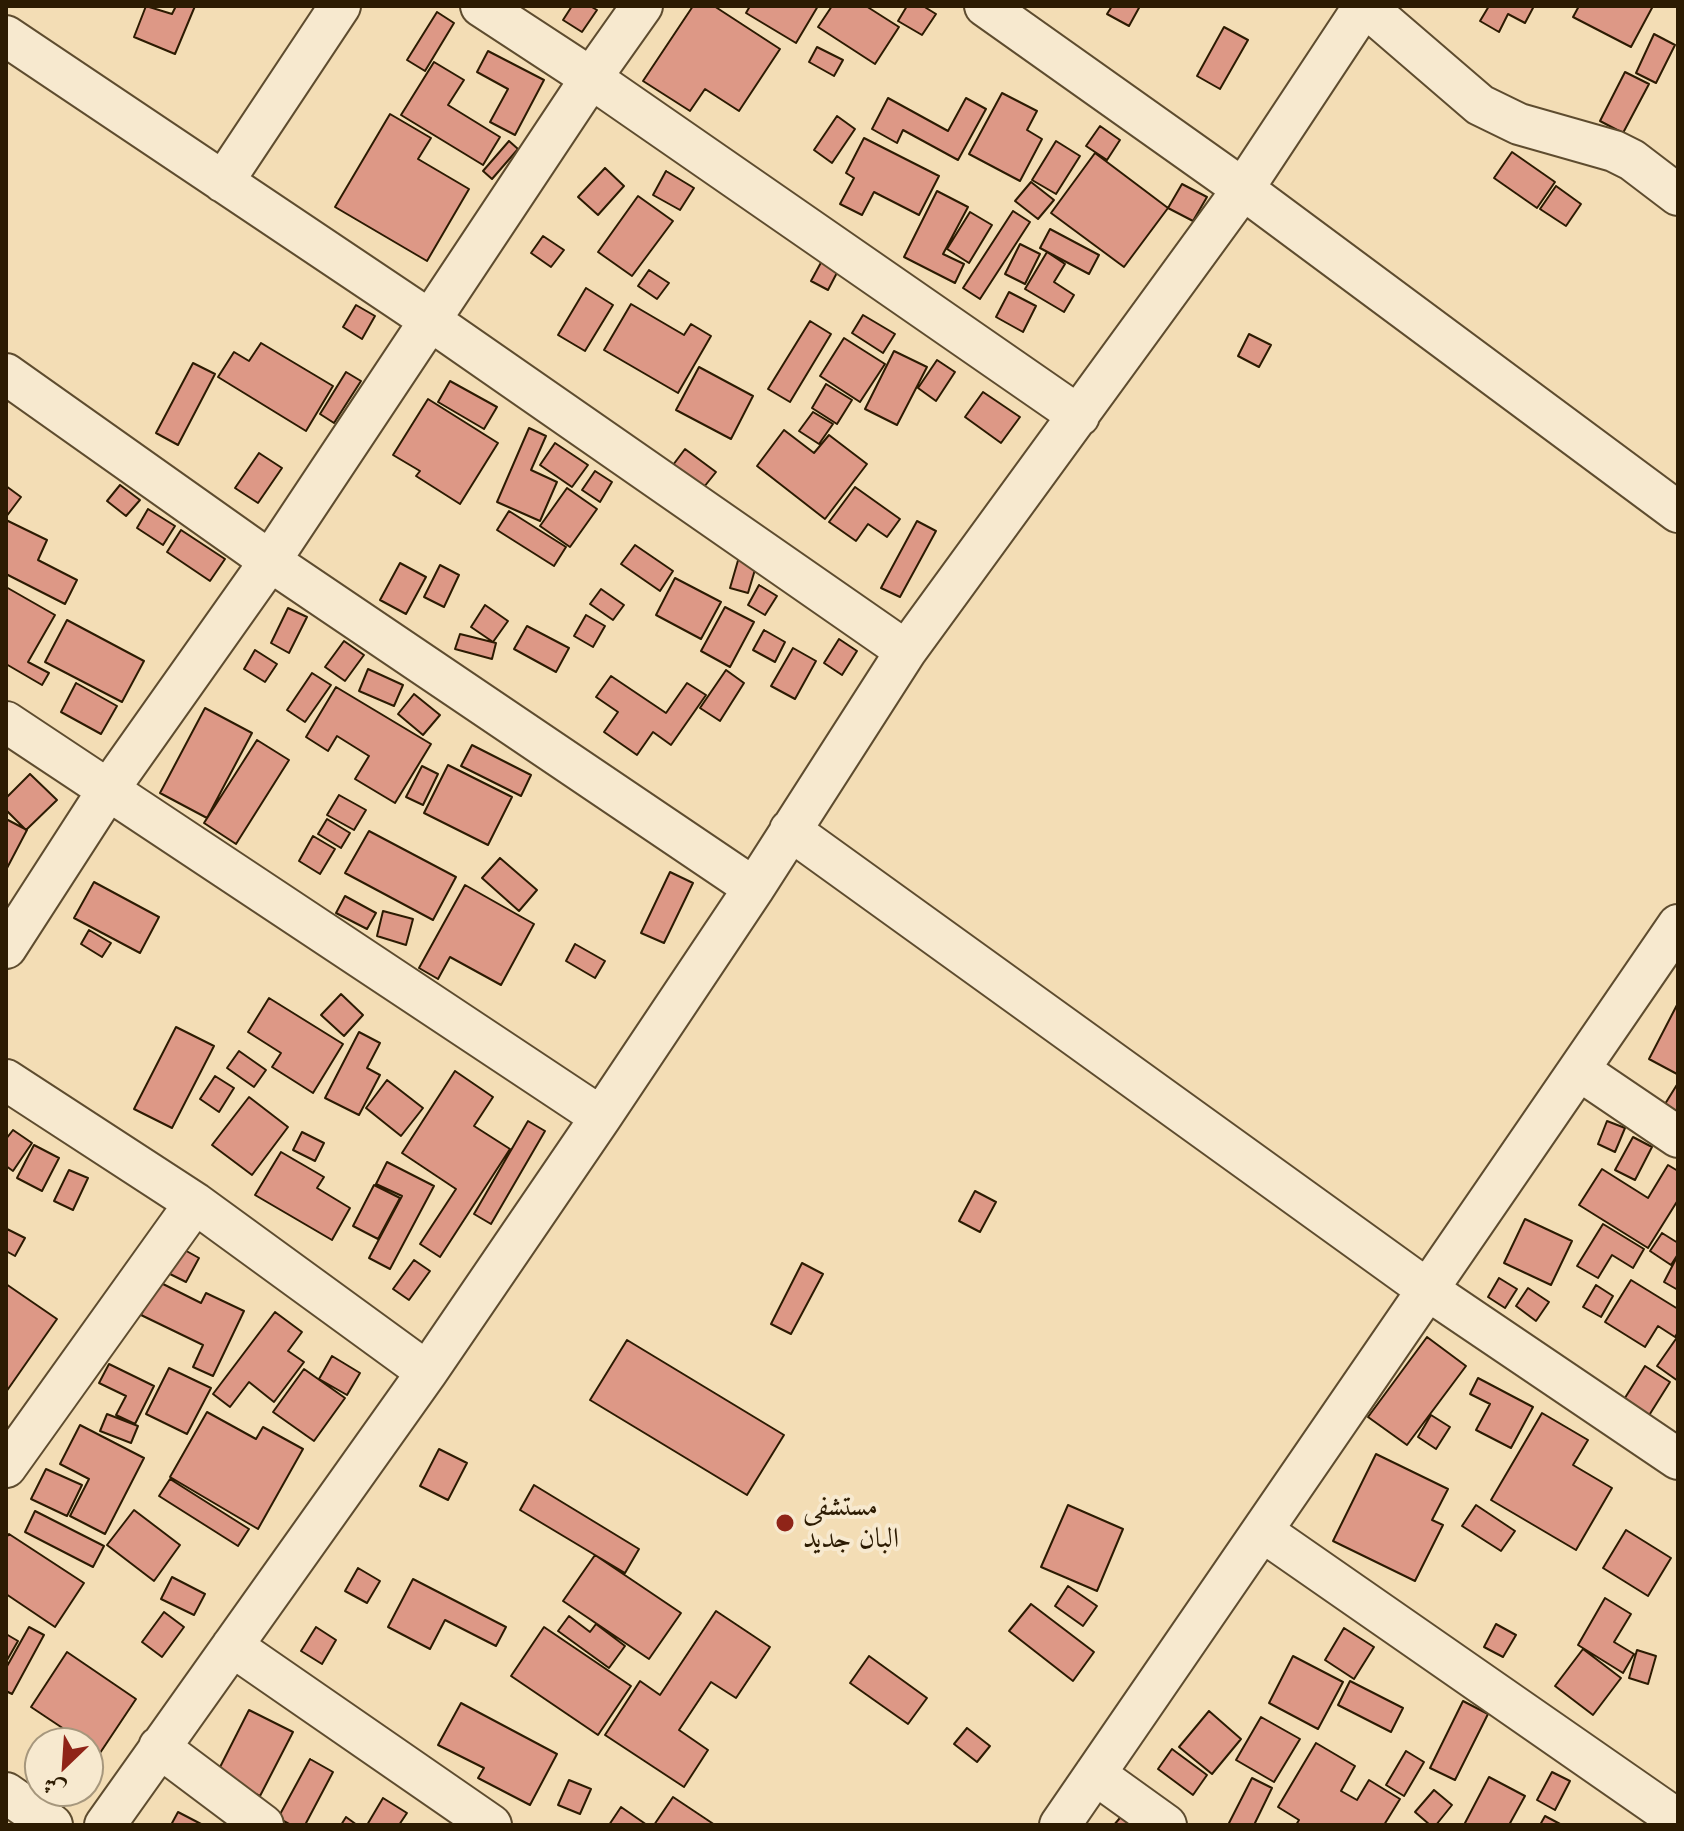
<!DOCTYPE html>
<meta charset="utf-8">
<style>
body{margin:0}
#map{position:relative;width:1684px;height:1831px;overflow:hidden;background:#f3ddb5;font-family:"Libre Caslon Text",Amiri,serif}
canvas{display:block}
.frame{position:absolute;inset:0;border:8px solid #2c1b02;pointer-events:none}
.north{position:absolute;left:24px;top:1727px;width:80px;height:80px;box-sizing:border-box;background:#f7e9cf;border:2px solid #a6977d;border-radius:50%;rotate:205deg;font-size:22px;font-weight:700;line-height:32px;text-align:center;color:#2c1b02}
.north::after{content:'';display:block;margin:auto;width:28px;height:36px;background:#8f2418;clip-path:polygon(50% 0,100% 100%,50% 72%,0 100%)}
</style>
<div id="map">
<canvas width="1684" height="1831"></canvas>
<div class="frame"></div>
<div class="north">ش</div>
</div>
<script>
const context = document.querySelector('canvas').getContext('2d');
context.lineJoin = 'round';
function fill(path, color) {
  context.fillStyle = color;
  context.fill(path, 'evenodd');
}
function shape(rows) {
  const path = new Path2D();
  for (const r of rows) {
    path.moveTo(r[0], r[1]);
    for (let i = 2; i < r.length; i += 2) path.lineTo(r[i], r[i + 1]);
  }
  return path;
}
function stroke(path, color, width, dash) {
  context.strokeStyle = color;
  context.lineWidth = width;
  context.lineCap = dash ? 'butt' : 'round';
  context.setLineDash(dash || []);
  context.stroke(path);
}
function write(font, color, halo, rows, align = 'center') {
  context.font = font + ' "Libre Caslon Text",Amiri,serif';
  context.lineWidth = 8;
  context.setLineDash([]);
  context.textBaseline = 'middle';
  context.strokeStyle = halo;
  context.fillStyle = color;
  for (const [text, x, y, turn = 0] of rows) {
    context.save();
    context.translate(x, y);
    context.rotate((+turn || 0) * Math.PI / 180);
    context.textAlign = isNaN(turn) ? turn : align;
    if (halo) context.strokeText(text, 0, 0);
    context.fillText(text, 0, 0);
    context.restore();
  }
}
const building = shape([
 [146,6,172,14,176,6,195,6,175,54,134,37,146,6],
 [572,6,590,6,597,10,582,32,563,20,572,6],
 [693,6,714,6,780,49,739,111,705,89,690,111,643,81,693,6],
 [750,6,818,6,796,43,746,13,750,6],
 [832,6,866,6,899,27,875,64,818,27,832,6],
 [907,6,923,6,936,14,922,35,898,21,907,6],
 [1112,6,1140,6,1129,26,1107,14,1112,6],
 [1489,6,1534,6,1525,23,1508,14,1499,32,1480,21,1489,6],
 [1579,6,1653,6,1631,47,1573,17,1579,6],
 [437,12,454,23,425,71,407,60,437,12],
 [1224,27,1248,40,1220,89,1197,76,1224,27],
 [1654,34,1675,45,1656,83,1636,73,1654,34],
 [817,47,843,60,834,76,809,62,817,47],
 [488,51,544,80,515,135,490,122,508,89,477,72,488,51],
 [434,62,464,80,448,105,500,137,483,165,401,115,434,62],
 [1625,72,1649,84,1623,133,1600,121,1625,72],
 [1002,93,1037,111,1027,130,1042,139,1020,181,969,154,1002,93],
 [888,98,948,131,966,98,986,109,958,160,903,130,897,143,872,129,888,98],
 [390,114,431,138,418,159,469,189,427,261,335,207,390,114],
 [837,116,855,129,832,163,814,150,837,116],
 [1100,126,1120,140,1107,160,1086,146,1100,126],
 [864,138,939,176,919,215,874,192,862,215,840,204,854,178,846,173,864,138],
 [509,141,518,149,492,179,483,171,509,141],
 [1056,141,1080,156,1056,194,1032,180,1056,141],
 [1512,152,1555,182,1537,208,1494,178,1512,152],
 [1095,153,1168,208,1124,267,1051,213,1095,153],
 [605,168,624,186,598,215,578,197,605,168],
 [666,171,694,188,680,210,653,195,666,171],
 [1031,182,1054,200,1038,219,1015,201,1031,182],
 [1182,184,1207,197,1193,221,1168,208,1182,184],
 [1556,186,1581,204,1566,226,1540,209,1556,186],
 [937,191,968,207,943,254,964,264,955,283,904,257,937,191],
 [638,196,673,221,632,276,598,252,638,196],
 [1013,211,1030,222,980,299,963,288,1013,211],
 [970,212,992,225,969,263,947,249,970,212],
 [1050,229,1099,255,1089,274,1040,248,1050,229],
 [543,236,564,250,551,267,531,253,543,236],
 [1020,244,1040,254,1025,284,1005,274,1020,244],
 [1047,252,1065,264,1054,282,1074,295,1064,312,1025,289,1047,252],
 [824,257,841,265,828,290,811,281,824,257],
 [649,270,669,283,657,299,638,286,649,270],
 [586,288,613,305,585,351,558,335,586,288],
 [1009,292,1036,306,1023,332,996,317,1009,292],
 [631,304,684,335,691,324,711,336,678,393,604,350,631,304],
 [356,305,375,316,362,339,343,327,356,305],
 [863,315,895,334,883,353,852,333,863,315],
 [810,321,831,334,790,402,768,389,810,321],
 [1249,334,1271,345,1259,367,1238,356,1249,334],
 [844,338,885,364,860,402,820,376,844,338],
 [261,343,333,386,306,431,218,377,234,352,249,361,261,343],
 [894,351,927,367,897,425,865,409,894,351],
 [937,360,955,372,936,401,918,388,937,360],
 [193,363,215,374,178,445,156,433,193,363],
 [699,367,753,396,731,439,676,410,699,367],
 [346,372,361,381,334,423,320,414,346,372],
 [450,381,497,407,484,429,438,402,450,381],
 [826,384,852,400,837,424,812,408,826,384],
 [983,392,1020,417,1001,443,965,417,983,392],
 [428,399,498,443,460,504,416,476,420,471,393,455,428,399],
 [813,412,833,424,819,444,799,431,813,412],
 [529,428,546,436,531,470,557,482,540,521,497,502,529,428],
 [784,430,814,453,829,435,867,464,825,519,757,466,784,430],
 [555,443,588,465,572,487,540,465,555,443],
 [685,449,716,472,704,487,673,465,685,449],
 [259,453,282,468,258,503,235,488,259,453],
 [595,471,612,482,600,502,582,490,595,471],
 [120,485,140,500,126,516,107,501,120,485],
 [6,486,21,497,6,517,6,486],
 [855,487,900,519,887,537,868,524,856,541,829,522,855,487],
 [567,488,597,509,570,547,540,526,567,488],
 [148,509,175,526,163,545,137,528,148,509],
 [509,511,566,547,554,566,497,530,509,511],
 [6,520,47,540,38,560,77,580,65,604,6,574,6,520],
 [917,521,936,531,900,597,881,588,917,521],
 [181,530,225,559,210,581,167,552,181,530],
 [635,545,673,571,660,591,621,564,635,545],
 [739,557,757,563,748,593,730,588,739,557],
 [400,563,426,577,406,614,380,600,400,563],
 [440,565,459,575,444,607,424,597,440,565],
 [675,578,721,602,701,639,656,615,675,578],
 [759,585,777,596,765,615,748,605,759,585],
 [6,587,55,615,28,662,49,673,42,685,6,664,6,587],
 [601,589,624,605,613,620,590,604,601,589],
 [485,605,508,621,493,642,471,627,485,605],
 [725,607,754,622,730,667,701,651,725,607],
 [288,608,307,617,289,653,271,643,288,608],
 [586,615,605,626,593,647,574,636,586,615],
 [67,620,144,661,122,702,45,662,67,620],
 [527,626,569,648,556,672,514,649,527,626],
 [764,630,785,642,775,662,753,650,764,630],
 [460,634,496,643,492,659,455,649,460,634],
 [839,639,857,651,842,675,824,663,839,639],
 [344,641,364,655,345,681,325,667,344,641],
 [793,648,816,661,795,699,771,686,793,648],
 [255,650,277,664,265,682,244,669,255,650],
 [368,669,403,685,394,706,359,691,368,669],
 [726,670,744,683,720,721,700,708,726,670],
 [312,673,331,685,305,722,287,710,312,673],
 [611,676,666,713,687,683,706,695,671,745,653,732,637,755,604,732,618,712,596,697,611,676],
 [76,683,117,706,101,734,61,712,76,683],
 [336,687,431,744,395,803,355,779,369,756,337,736,328,751,306,737,336,687],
 [414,694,440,715,423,735,398,714,414,694],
 [205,708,252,733,207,818,160,793,205,708],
 [257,740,289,760,236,844,204,823,257,740],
 [472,745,531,775,521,796,461,766,472,745],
 [448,765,512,797,488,845,424,813,448,765],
 [422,766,438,774,423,805,406,797,422,766],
 [30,774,57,800,26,830,6,810,6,798,30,774],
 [339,795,366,810,354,830,327,815,339,795],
 [6,819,27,830,6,870,6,819],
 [327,819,350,833,341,848,318,834,327,819],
 [369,831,456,877,433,920,345,873,369,831],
 [313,836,335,849,320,874,299,861,313,836],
 [500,858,537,890,519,911,482,878,500,858],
 [670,872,693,883,664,943,641,933,670,872],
 [94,882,159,917,140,953,74,918,94,882],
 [465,885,534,924,501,985,450,957,438,979,419,968,465,885],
 [345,896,376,913,367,929,336,913,345,896],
 [383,911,413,919,406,945,377,936,383,911],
 [89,930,111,943,102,957,81,944,89,930],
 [575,944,605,961,595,978,566,961,575,944],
 [341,994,363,1015,344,1036,321,1015,341,994],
 [269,998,343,1044,313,1093,272,1067,281,1053,248,1032,269,998],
 [1678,1003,1678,1072,1677,1074,1649,1059,1678,1003],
 [176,1027,214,1046,172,1128,134,1109,176,1027],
 [359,1032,380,1043,367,1068,380,1075,359,1115,325,1098,359,1032],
 [239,1051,266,1070,254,1087,227,1068,239,1051],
 [455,1071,493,1097,474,1126,510,1149,440,1257,420,1244,456,1189,402,1153,455,1071],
 [215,1076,234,1088,219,1112,200,1099,215,1076],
 [387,1080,423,1108,401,1136,366,1108,387,1080],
 [1678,1083,1678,1112,1665,1104,1678,1083],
 [249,1097,288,1127,252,1175,212,1145,249,1097],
 [528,1121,545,1131,491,1224,474,1214,528,1121],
 [1607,1121,1625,1128,1615,1152,1598,1144,1607,1121],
 [13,1130,32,1143,13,1171,6,1166,6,1139,13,1130],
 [302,1132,324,1143,315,1161,293,1150,302,1132],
 [1633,1137,1652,1147,1635,1180,1615,1170,1633,1137],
 [34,1145,59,1158,42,1191,17,1178,34,1145],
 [281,1152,324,1177,317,1188,350,1208,332,1240,255,1195,281,1152],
 [387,1162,434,1186,390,1269,369,1258,402,1196,376,1184,387,1162],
 [1668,1165,1678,1171,1678,1200,1648,1248,1579,1205,1602,1169,1648,1198,1668,1165],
 [69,1170,88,1178,73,1210,54,1201,69,1170],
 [374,1185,400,1198,378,1239,353,1226,374,1185],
 [975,1191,996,1202,980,1232,959,1221,975,1191],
 [1525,1219,1572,1241,1551,1285,1504,1263,1525,1219],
 [1603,1224,1644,1249,1633,1268,1612,1255,1598,1278,1577,1266,1603,1224],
 [7,1229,25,1238,15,1256,6,1251,7,1229],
 [1662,1233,1678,1243,1678,1254,1671,1265,1650,1251,1662,1233],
 [181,1248,199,1258,186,1282,168,1273,181,1248],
 [1678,1255,1678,1290,1664,1282,1678,1255],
 [414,1260,430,1271,409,1300,393,1289,414,1260],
 [802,1263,823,1274,791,1334,771,1324,802,1263],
 [1499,1278,1517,1289,1505,1308,1488,1297,1499,1278],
 [1631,1280,1678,1309,1678,1332,1675,1337,1658,1326,1645,1347,1605,1322,1631,1280],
 [157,1281,201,1303,206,1293,244,1311,213,1376,193,1367,203,1345,141,1315,157,1281],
 [6,1284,57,1319,6,1392,6,1284],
 [1596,1285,1613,1296,1601,1317,1583,1307,1596,1285],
 [1528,1288,1549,1302,1536,1321,1516,1306,1528,1288],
 [275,1312,302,1332,288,1351,304,1362,274,1402,249,1382,230,1407,213,1394,275,1312],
 [1678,1336,1678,1381,1657,1366,1678,1336],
 [1427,1337,1466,1366,1407,1445,1368,1417,1427,1337],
 [627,1340,784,1435,747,1495,590,1400,627,1340],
 [332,1356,360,1373,347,1395,319,1379,332,1356],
 [109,1364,154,1386,135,1424,116,1415,126,1396,99,1383,109,1364],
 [1645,1366,1670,1382,1648,1417,1623,1401,1645,1366],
 [169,1368,211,1388,187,1434,146,1414,169,1368],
 [304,1369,345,1398,314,1441,273,1412,304,1369],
 [1478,1378,1533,1407,1511,1448,1476,1430,1490,1404,1470,1394,1478,1378],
 [207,1412,256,1439,263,1427,303,1449,258,1529,170,1477,207,1412],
 [1542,1413,1588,1440,1573,1465,1612,1488,1576,1550,1491,1500,1542,1413],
 [107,1414,138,1426,131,1443,100,1431,107,1414],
 [1431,1415,1450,1427,1436,1449,1418,1437,1431,1415],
 [80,1425,144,1458,105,1534,70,1516,89,1479,60,1464,80,1425],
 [439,1449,467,1463,448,1500,420,1486,439,1449],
 [1376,1454,1448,1489,1432,1520,1443,1525,1415,1581,1333,1541,1376,1454],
 [46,1469,82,1485,67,1516,31,1499,46,1469],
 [170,1479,249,1529,238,1546,159,1496,170,1479],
 [534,1485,639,1549,625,1573,520,1510,534,1485],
 [1068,1505,1123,1529,1097,1591,1041,1567,1068,1505],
 [1476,1505,1515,1531,1501,1551,1462,1526,1476,1505],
 [134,1510,180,1545,154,1581,107,1545,134,1510],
 [35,1511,104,1546,93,1567,25,1532,35,1511],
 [1626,1530,1671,1558,1648,1596,1603,1568,1626,1530],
 [9,1534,84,1583,55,1627,6,1594,6,1538,9,1534],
 [595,1555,681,1613,649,1659,563,1601,595,1555],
 [358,1568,380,1581,367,1603,345,1591,358,1568],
 [172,1577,205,1594,194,1615,161,1599,172,1577],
 [413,1579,506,1627,496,1646,445,1620,430,1649,388,1627,413,1579],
 [1068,1586,1097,1606,1083,1626,1055,1606,1068,1586],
 [1605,1598,1631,1614,1614,1642,1634,1654,1623,1673,1578,1645,1605,1598],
 [1031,1604,1094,1652,1073,1681,1009,1631,1031,1604],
 [716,1611,770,1647,736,1698,711,1682,679,1730,708,1750,684,1787,605,1735,640,1681,660,1695,716,1611],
 [164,1612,184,1627,162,1657,142,1642,164,1612],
 [569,1616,590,1632,596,1624,625,1646,609,1668,558,1631,569,1616],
 [1496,1624,1516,1635,1503,1657,1484,1647,1496,1624],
 [29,1627,44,1635,12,1694,6,1691,6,1668,29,1627],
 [316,1627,336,1640,322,1664,301,1651,316,1627],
 [544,1627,631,1686,598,1735,511,1676,544,1627],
 [1344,1628,1374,1647,1354,1679,1325,1660,1344,1628],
 [6,1634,18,1641,6,1662,6,1634],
 [1583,1649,1621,1678,1593,1715,1555,1686,1583,1649],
 [1637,1650,1656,1656,1648,1684,1629,1678,1637,1650],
 [67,1652,136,1699,100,1753,31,1707,67,1652],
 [869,1656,927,1698,908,1724,850,1683,869,1656],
 [1293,1656,1343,1682,1318,1729,1269,1703,1293,1656],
 [1350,1681,1403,1708,1391,1732,1338,1705,1350,1681],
 [1463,1701,1488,1714,1455,1780,1430,1768,1463,1701],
 [461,1703,557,1754,530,1805,478,1778,484,1768,438,1745,461,1703],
 [249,1710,293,1732,260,1796,216,1775,249,1710],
 [1209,1711,1241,1739,1212,1774,1179,1747,1209,1711],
 [1261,1717,1300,1739,1274,1782,1236,1760,1261,1717],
 [967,1728,990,1746,977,1762,954,1744,967,1728],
 [1316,1743,1355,1766,1341,1791,1357,1800,1369,1780,1400,1799,1384,1825,1296,1825,1299,1820,1278,1807,1316,1743],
 [1172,1749,1207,1775,1193,1795,1158,1769,1172,1749],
 [1406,1751,1424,1762,1404,1796,1386,1785,1406,1751],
 [310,1759,333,1772,305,1825,291,1825,278,1818,310,1759],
 [1552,1772,1570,1781,1555,1810,1537,1800,1552,1772],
 [1489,1777,1525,1796,1509,1825,1467,1825,1465,1823,1489,1777],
 [1252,1778,1272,1788,1254,1825,1228,1825,1252,1778],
 [569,1780,591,1789,580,1814,558,1805,569,1780],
 [1434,1790,1452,1805,1436,1825,1430,1825,1415,1812,1434,1790],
 [673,1797,715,1825,654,1825,673,1797],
 [383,1798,407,1813,399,1825,367,1825,383,1798],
 [621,1807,647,1825,609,1825,621,1807],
 [178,1812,203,1825,171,1825,178,1812],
 [1124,1813,1138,1825,1114,1825,1124,1813],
 [1545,1816,1562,1825,1540,1825,1545,1816],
 [346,1817,357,1825,341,1825,346,1817]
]);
fill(building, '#dd9886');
stroke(building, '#2c1b02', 2);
const street = shape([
 [481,6,591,78,1079,416],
 [985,6,1243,189,1678,512],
 [1365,6,1480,105,1519,124,1614,151,1632,160,1678,195],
 [6,36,431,321,906,651],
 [223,182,340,6],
 [6,374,270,561,754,888],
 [6,722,601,1117],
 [790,830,1428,1290,1678,1459],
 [6,948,108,790,270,561,591,78,642,6],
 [1579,1070,1678,1137],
 [6,1080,195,1203,427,1372],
 [6,1467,195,1203],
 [1262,1531,1678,1820],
 [232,1646,491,1825],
 [159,1747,263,1825],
 [1095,1774,1166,1825],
 [6,1793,52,1825],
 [105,1825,427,1372,601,1117,754,888,906,651,1243,189,1364,6],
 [1060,1825,1678,925]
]);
stroke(street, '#5e4c2f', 44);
stroke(street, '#f7e9cf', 40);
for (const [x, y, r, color] of [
 [785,1523,10,"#8f2418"]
]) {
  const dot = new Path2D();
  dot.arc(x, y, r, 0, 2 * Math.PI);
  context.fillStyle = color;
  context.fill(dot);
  stroke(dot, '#f7e9cf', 3);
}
write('28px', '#2c1b02', '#f7e9cf', [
 ["مستشفى",803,1507],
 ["البان جديد",803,1539]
], 'left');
</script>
